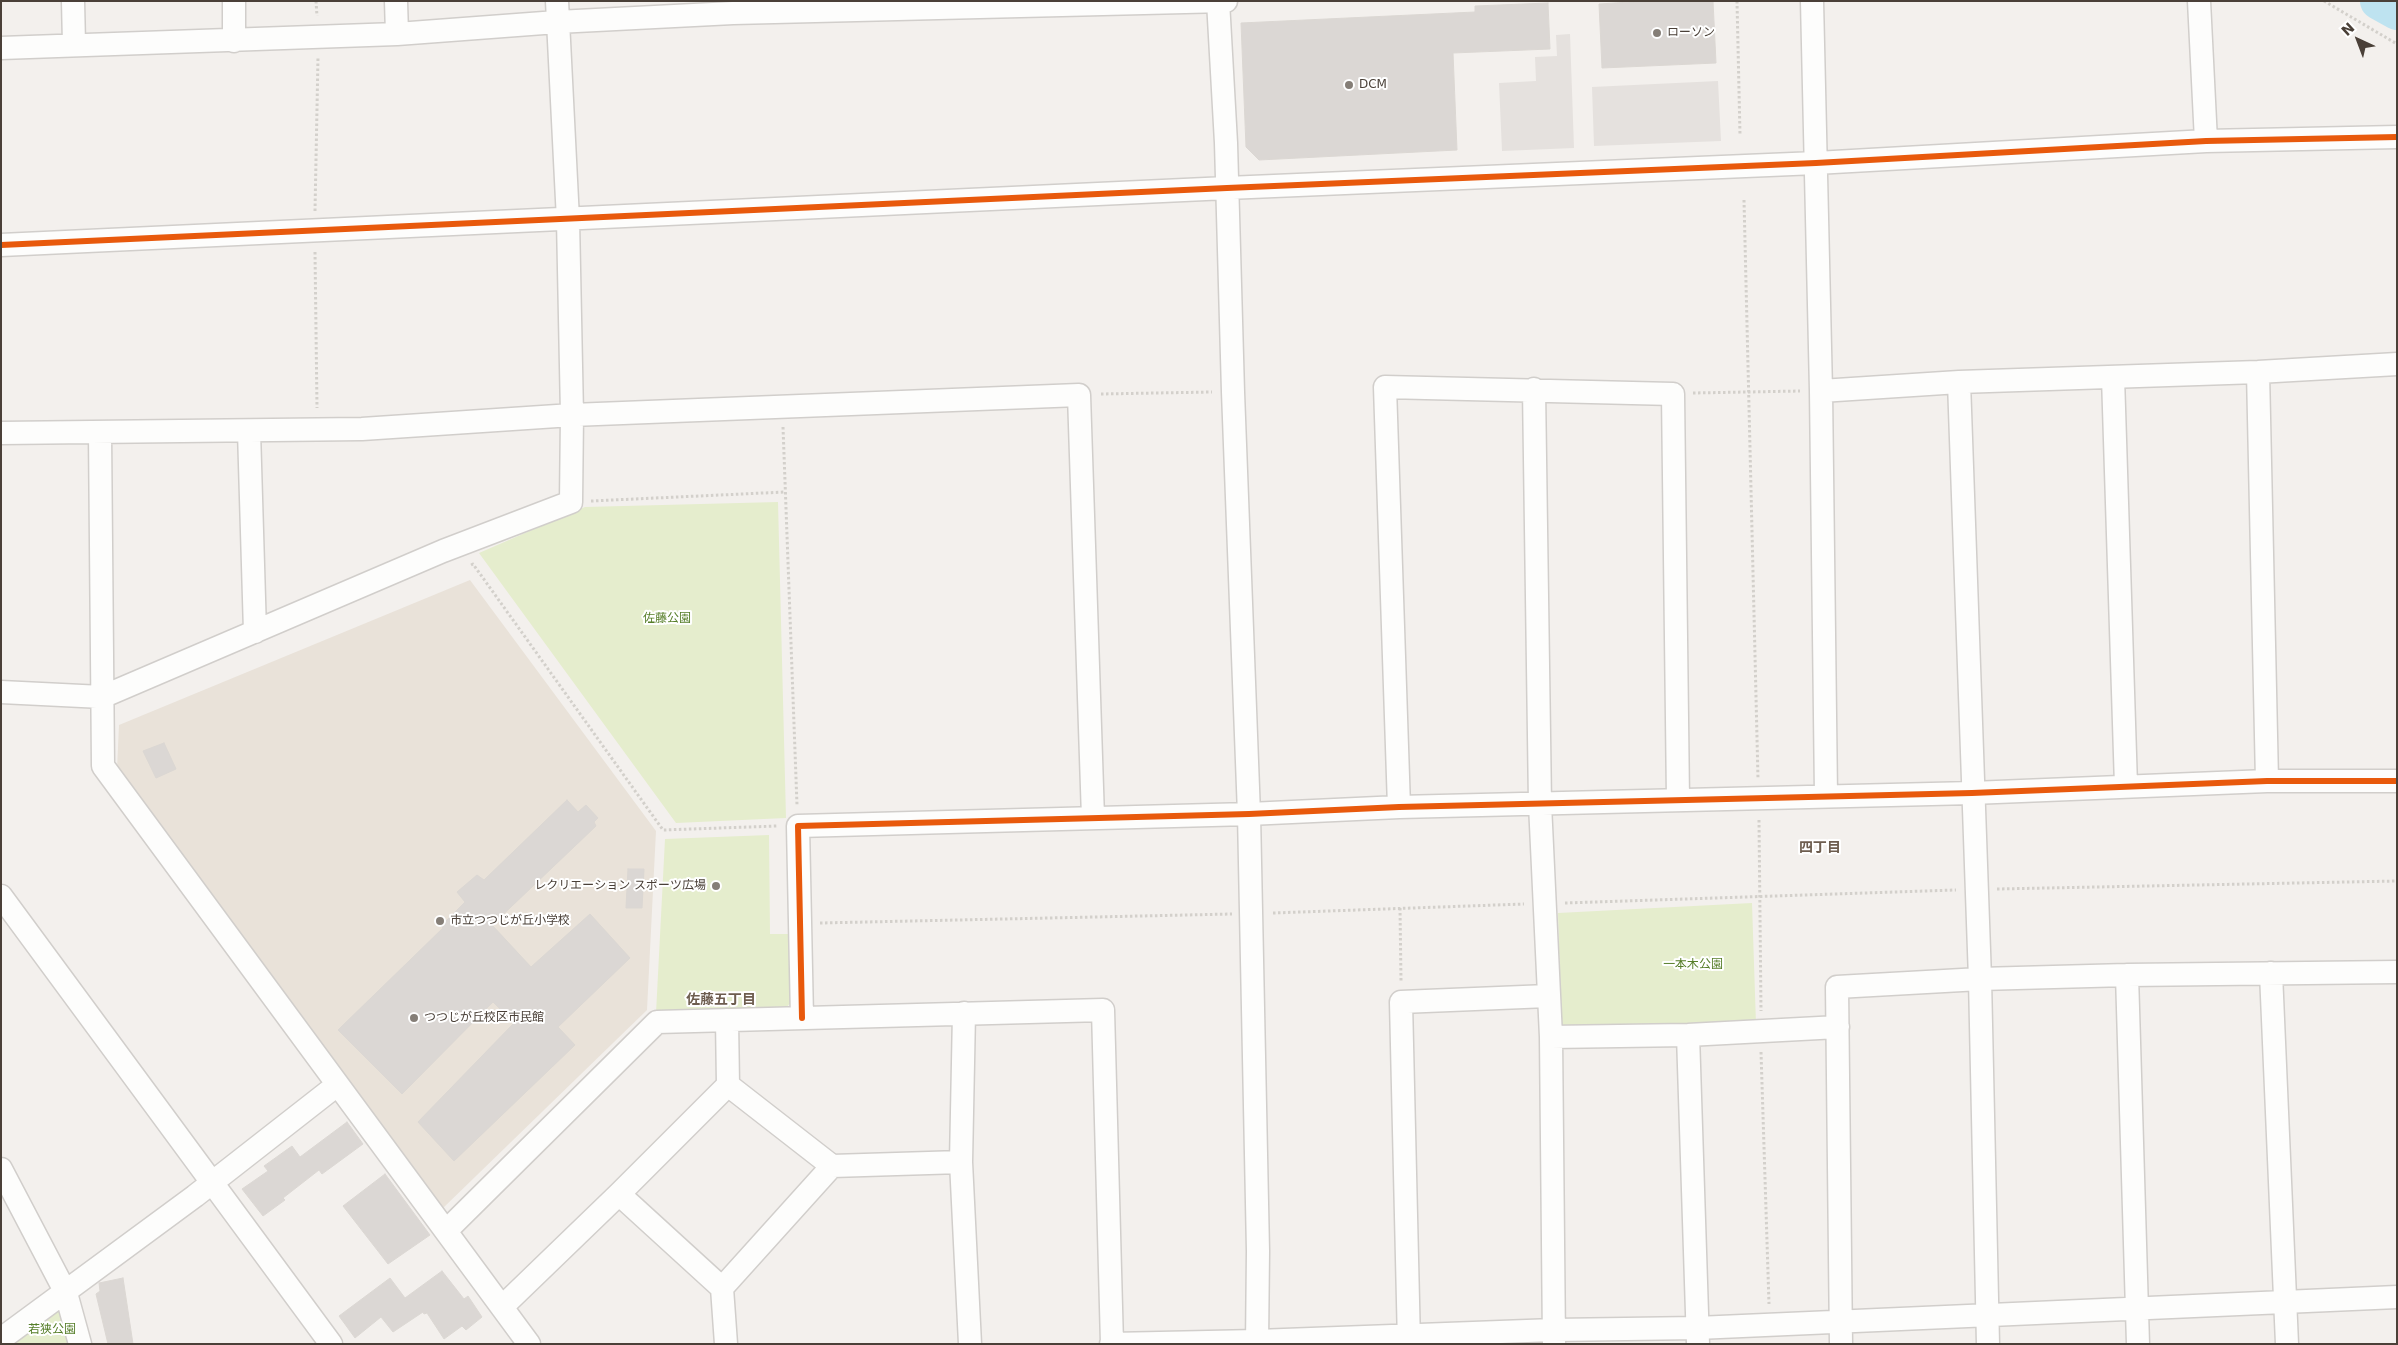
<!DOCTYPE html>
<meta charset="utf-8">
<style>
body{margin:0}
#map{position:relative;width:2398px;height:1345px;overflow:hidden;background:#f3f0ed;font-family:"DejaVu Sans",sans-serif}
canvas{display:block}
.frame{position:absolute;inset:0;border:2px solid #4a4038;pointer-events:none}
.north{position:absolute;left:2333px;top:15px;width:50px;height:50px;-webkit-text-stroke:4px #fff;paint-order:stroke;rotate:317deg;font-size:14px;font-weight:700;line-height:20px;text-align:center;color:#4a4038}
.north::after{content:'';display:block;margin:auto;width:18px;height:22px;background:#4a4038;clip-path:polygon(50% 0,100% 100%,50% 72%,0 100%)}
</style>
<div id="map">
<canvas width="2398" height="1345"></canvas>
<div class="frame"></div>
<div class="north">N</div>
</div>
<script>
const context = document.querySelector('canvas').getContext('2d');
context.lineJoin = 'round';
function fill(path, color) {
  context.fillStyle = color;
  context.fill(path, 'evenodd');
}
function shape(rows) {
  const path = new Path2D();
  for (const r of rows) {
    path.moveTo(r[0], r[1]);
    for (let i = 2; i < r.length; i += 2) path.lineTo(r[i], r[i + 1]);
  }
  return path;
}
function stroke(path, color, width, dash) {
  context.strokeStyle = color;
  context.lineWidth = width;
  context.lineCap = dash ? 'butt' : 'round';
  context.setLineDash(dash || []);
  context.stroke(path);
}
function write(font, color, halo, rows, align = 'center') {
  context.font = font + ' "DejaVu Sans","Noto Sans JP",sans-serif';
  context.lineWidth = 4;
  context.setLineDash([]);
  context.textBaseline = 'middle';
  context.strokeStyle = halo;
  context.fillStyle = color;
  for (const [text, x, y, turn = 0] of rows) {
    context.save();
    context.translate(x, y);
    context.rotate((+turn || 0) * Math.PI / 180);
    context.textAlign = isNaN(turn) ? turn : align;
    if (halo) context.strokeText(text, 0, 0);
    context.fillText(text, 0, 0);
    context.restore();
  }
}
fill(shape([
 [470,580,656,831,647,1010,441,1210,117,769,119,725]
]), '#e9e2d9');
fill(shape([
 [778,502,786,818,676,823,479,553,585,507],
 [769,835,770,934,793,934,793,1000,785,1009,656,1013,665,839],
 [1752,903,1756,1024,1561,1026,1558,913],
 [58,1308,65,1317,69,1344,11,1344]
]), '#e5edcd');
fill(shape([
 [1570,34,1574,148,1502,151,1499,83,1536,81,1535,57,1557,56,1556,35],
 [1718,81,1721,141,1594,146,1592,87]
]), '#e5e1de');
stroke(shape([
 [2379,1,2397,11]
]), '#bee3f0', 38);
const building = shape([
 [1645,1,1713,1,1716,63,1602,68,1599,4,1645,1],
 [1548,3,1550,49,1453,53,1457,150,1259,160,1246,147,1241,23,1475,12,1475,6,1548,3],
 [164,743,176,769,156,778,143,751,164,743],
 [567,800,578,812,586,805,598,818,594,822,596,826,492,925,531,967,590,914,630,958,558,1027,575,1045,454,1161,418,1122,514,1023,493,1002,402,1094,338,1030,443,928,441,926,465,902,457,892,477,875,484,880,567,800],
 [628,869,644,869,642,908,626,908,628,869],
 [347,1122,363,1144,322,1174,319,1170,283,1198,285,1200,263,1216,242,1189,268,1171,264,1166,292,1146,300,1157,347,1122],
 [385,1174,430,1235,388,1264,343,1206,385,1174],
 [442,1271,464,1299,468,1296,482,1317,466,1330,462,1326,444,1339,427,1313,424,1314,423,1312,393,1332,381,1317,355,1338,339,1316,390,1278,405,1298,442,1271],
 [123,1278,133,1344,108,1344,96,1294,100,1291,99,1283,123,1278]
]);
fill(building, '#dbd7d4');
stroke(building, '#dbd7d3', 1);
const minor = shape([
 [73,1,74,44],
 [234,1,234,41],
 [396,1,397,34],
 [1218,1,1226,143,1233,392,1249,814,1258,1251,1257,1344],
 [1812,1,1821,391,1826,796],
 [2199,1,2206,141],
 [1,48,397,34,557,22,733,13,1226,1],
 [1,245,1227,188,1816,163,2206,141,2397,137],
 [2258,372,2267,781],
 [2113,377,2126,786],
 [1959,382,1980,979,1988,1344],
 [1534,389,1540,804,1551,1037,1554,1344],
 [1821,391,1959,382,2258,372,2397,364],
 [249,431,255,632],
 [1,433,362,429,572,415,1079,395,1093,818],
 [100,433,103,766,529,1344],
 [1,692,102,697,443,551,571,502,572,415,568,220,557,1],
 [1399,807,1385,387,1673,394,1678,800],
 [1,896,331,1344],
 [2271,973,2287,1344],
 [2127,975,2138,1344],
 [964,1013,961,1162,970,1344],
 [802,1018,798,826,1249,814,1399,807,1972,793,2267,781,2397,781],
 [1688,1035,1698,1344],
 [1551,1037,1688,1035,1838,1027],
 [728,1085,832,1166,961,1162],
 [1,1169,66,1293,80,1344],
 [619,1194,722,1288,726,1344],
 [446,1231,657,1022,1103,1010,1112,1344],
 [722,1288,832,1166],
 [503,1306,619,1194,728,1085,727,1020],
 [1,1339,195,1196,337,1085],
 [1111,1344,1257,1341,1554,1330,1697,1328,2397,1297],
 [1409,1344,1401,1002,1548,996],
 [1841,1344,1837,987,1980,979,2127,975,2397,972]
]);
stroke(minor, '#d1cecb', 25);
stroke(shape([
 [316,1,317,16],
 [1737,1,1740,135],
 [2324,1,2397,44],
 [1744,200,1758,779],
 [315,211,318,57],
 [315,252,317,408],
 [1693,393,1800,391],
 [1101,394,1212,392],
 [783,427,797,805],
 [591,501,785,492],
 [471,565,473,564,663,830,777,826],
 [1759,820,1761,1011],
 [1997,889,2397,881],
 [1565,903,1956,890],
 [1400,908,1401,981],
 [1273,913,1524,904],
 [820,923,1232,914],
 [1761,1052,1769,1304]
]), '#d3d0cb', 3, [2.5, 2.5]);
stroke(minor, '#fdfdfc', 22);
stroke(shape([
 [1,245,1227,188,1816,163,2206,141,2397,137],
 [802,1018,798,826,1249,814,1399,807,1972,793,2267,781,2397,781]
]), '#e8590c', 6);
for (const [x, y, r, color] of [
 [1657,33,5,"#857e77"],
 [1349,85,5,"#857e77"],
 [716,886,5,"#857e77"],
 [440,921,5,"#857e77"],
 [414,1018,5,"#857e77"]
]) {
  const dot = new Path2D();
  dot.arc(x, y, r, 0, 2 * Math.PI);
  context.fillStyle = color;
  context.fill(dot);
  stroke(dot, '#fff', 2);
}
write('12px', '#4a4038', '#fff', [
 ["ローソン",1667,33],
 ["DCM",1359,85],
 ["レクリエーション スポーツ広場",706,886,"right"],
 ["市立つつじが丘小学校",450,921],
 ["つつじが丘校区市民館",424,1018]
], 'left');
write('12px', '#567e29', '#fff', [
 ["佐藤公園",667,619],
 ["一本木公園",1693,965],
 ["若狭公園",52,1330]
]);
write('bold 14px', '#6d5d4f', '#fff', [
 ["四丁目",1820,848],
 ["佐藤五丁目",721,1000]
]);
</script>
